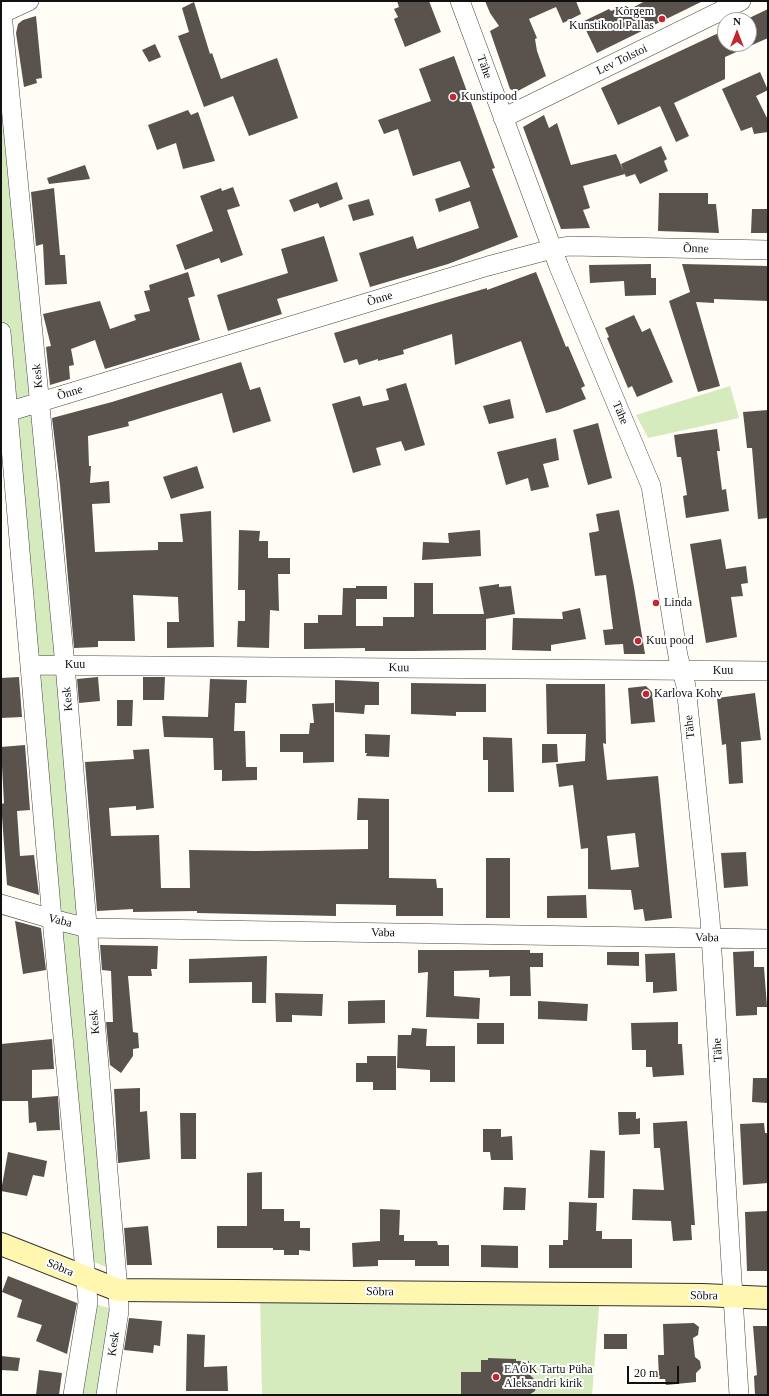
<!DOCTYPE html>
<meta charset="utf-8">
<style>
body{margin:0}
#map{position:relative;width:769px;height:1396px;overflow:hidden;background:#fffdf5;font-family:Georgia,serif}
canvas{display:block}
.frame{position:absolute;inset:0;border:2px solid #111;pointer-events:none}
.north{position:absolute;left:717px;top:12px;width:40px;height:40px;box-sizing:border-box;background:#fff;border:1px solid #a0a0a0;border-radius:50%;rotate:0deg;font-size:11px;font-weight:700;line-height:16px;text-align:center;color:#111}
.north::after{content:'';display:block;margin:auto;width:14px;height:18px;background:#c4262e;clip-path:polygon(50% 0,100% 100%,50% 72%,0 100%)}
.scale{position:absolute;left:627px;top:1366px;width:52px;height:18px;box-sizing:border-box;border:2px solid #111;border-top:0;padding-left:5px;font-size:12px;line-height:14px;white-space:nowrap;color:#111;-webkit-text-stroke:3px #fff;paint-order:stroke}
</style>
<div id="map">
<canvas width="769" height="1396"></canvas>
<div class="frame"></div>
<div class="north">N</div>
<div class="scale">20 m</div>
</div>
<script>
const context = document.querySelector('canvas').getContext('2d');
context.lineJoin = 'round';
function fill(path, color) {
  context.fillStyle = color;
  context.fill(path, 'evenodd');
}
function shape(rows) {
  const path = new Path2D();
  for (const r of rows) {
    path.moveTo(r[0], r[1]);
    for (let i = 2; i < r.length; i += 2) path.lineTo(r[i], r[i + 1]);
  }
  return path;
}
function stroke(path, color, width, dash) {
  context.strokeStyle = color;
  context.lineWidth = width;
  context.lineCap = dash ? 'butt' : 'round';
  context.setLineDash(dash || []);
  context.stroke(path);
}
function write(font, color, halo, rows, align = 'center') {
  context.font = font + ' Georgia,serif';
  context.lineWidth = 4;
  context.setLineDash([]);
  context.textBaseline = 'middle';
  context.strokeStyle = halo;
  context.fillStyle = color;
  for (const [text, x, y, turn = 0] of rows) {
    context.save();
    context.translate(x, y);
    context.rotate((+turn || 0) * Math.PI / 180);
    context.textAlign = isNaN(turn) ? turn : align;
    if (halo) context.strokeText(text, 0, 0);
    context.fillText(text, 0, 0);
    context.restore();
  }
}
fill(shape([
 [1,3,116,1268,106,1267,94,1262,1,332],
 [730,386,739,418,648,438,636,415],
 [260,1291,600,1295,592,1395,262,1395],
 [88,1302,119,1311,106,1395,73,1395]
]), '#d5ebbd');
fill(shape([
 [397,1,429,1,441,32,405,47,394,19,398,17,394,9,399,7],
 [485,1,576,1,581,14,563,23,556,7,529,19,537,38,535,39,537,51,546,76,516,92,510,89,490,31,499,26,490,13],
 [645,1,703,1,597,53,582,22,609,9,611,11,623,6,625,12],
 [194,2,210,54,212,53,221,79,277,58,298,118,249,136,233,96,204,107,178,36,189,32,182,8],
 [768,9,768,38,725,57,725,79,674,103,689,136,676,142,660,106,618,125,601,88,725,30,725,44,749,44,749,20,745,20],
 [36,16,42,78,36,79,37,83,24,87,16,33,18,24,23,20],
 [155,44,161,57,149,62,142,50],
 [454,56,495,168,492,169,518,237,448,264,370,287,359,253,413,236,417,249,479,228,470,201,439,212,435,199,470,187,460,161,413,176,398,129,384,134,378,120,431,101,419,69],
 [760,72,768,90,756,96,768,120,768,132,754,134,752,127,741,131,722,89],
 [188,110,191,115,198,112,215,161,183,169,176,143,157,150,148,125],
 [544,115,549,128,557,123,571,165,616,154,625,174,583,186,590,208,583,210,590,228,561,229,523,127],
 [661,146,667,159,664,161,668,171,640,184,635,174,626,177,621,164],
 [85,165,90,179,49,184,47,178],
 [337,182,343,199,320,208,318,203,294,212,289,200],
 [233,187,240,206,227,210,243,255,221,263,219,258,185,270,176,245,213,231,200,196,221,188,222,191],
 [54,188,60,255,65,255,67,284,45,285,43,244,36,246,31,192],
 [659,193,708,193,708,204,716,204,719,233,658,231],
 [369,199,374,215,353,221,348,205],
 [752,209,768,209,768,233,751,233],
 [324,236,338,281,277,299,282,314,228,331,217,295,288,273,281,249],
 [651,264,651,278,656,278,656,295,625,296,624,281,590,283,589,265],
 [682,264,768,266,768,301,714,299,714,303,696,302,720,386,698,392,669,301,690,292],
 [188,272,195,296,188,298,200,340,105,369,95,340,71,349,74,365,69,366,70,379,50,385,46,347,51,346,43,314,100,301,110,329,136,320,134,315,150,311,144,291,150,290,149,285],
 [536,272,566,347,568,346,585,386,581,388,586,399,558,410,546,413,521,341,455,365,452,334,403,350,404,354,378,361,378,359,359,365,357,359,344,363,334,333,487,288,487,290],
 [634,315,642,332,650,328,673,382,637,397,632,386,628,388,607,338,609,337,605,328],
 [241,362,250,390,260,387,271,421,233,433,222,393,128,422,129,426,88,436,89,466,91,466,90,483,109,481,110,503,92,504,95,552,158,550,158,542,183,542,180,514,211,511,214,647,167,648,167,622,179,622,178,597,133,595,135,641,98,641,98,647,74,648,60,485,52,418,112,402],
 [406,383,425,445,405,451,401,441,376,448,381,465,353,473,332,404,360,396,363,406,389,400,386,389],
 [510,399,514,418,489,424,483,406],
 [768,410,768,518,758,519,752,448,747,448,743,412],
 [598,423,612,478,588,485,573,430],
 [717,429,720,451,717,451,722,490,726,489,729,511,686,518,683,496,687,495,681,457,677,457,674,435],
 [556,438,559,460,543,464,549,487,531,491,528,478,506,485,497,452],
 [197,466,204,488,171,499,163,477],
 [619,510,634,587,645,654,624,654,623,644,605,645,603,630,613,629,606,575,595,576,589,533,599,531,596,514],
 [239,530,260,531,259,541,268,541,268,558,290,558,290,574,278,574,279,611,270,610,269,648,237,647,238,621,245,621,245,590,238,590],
 [480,530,481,556,422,560,423,542,449,543,448,533],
 [721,539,726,569,746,566,748,583,741,584,743,596,731,597,737,637,706,643,690,544],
 [414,583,433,583,433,614,484,614,479,587,499,584,499,587,511,586,515,614,486,619,486,650,413,651,365,651,365,648,304,649,304,623,318,623,318,615,342,615,343,588,356,588,356,586,387,586,387,599,356,599,356,626,383,626,383,617,414,617],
 [580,608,586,639,551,645,551,651,512,650,513,618,563,619,562,612],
 [19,677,22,717,1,718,1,678],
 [98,677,100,701,79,703,77,679],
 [143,677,165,677,164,700,143,700],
 [210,679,247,680,246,703,235,703,234,731,245,731,246,767,257,767,257,780,222,781,222,770,214,770,213,738,164,737,162,716,208,717],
 [335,680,379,682,379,705,365,705,364,714,335,712],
 [411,683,486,684,486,712,456,712,456,716,411,714],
 [546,684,605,684,606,744,603,743,607,780,658,776,672,918,645,921,643,909,634,910,631,890,588,889,588,848,581,849,573,785,559,787,556,764,585,761,586,734,547,734],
 [635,833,639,867,611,870,607,836],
 [646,686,652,692,655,722,631,724,628,688],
 [755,693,761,740,741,742,743,783,729,784,726,744,722,745,717,698],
 [117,700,133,700,132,726,117,726],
 [334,703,334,762,303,763,303,752,280,752,280,734,309,734,310,723,314,723,312,704],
 [365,734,390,735,389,757,366,756,367,753,365,753],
 [483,737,512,738,514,792,488,792,488,760,483,760],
 [542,744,557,744,558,762,542,763],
 [25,745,30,810,17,811,20,856,34,855,39,895,7,885,2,816,2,804,4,803,1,747],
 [149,749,154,808,136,810,136,806,109,808,111,836,159,835,161,888,190,888,189,850,255,851,368,849,368,820,357,820,358,798,389,799,389,878,436,879,437,888,443,888,443,916,396,916,396,905,336,904,336,916,197,913,197,911,133,912,133,909,97,911,85,762,134,759,133,750],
 [746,852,748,886,724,888,721,853],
 [486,858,510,858,510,918,486,918],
 [586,895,587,918,547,918,547,896],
 [15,921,41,928,46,970,23,974],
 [100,945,158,946,157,969,151,969,152,976,128,976,133,1032,138,1033,139,1048,133,1049,133,1056,121,1073,110,1065,106,1022,113,1022,111,971,102,970],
 [418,950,530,950,530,953,543,953,543,967,530,967,531,996,510,996,510,976,489,977,489,970,454,971,454,996,480,998,479,1019,426,1017,428,972,418,973],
 [754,951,754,967,764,967,767,1007,757,1007,757,1015,736,1016,733,952],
 [607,952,639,952,639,966,607,965],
 [675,953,677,991,653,993,653,982,646,982,645,954],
 [267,956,266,1003,252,1003,252,982,189,983,189,959],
 [275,993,323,994,322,1016,292,1015,292,1022,276,1022],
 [385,1000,385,1023,348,1024,348,1001],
 [538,1001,588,1004,587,1021,538,1019],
 [678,1022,678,1044,682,1044,684,1075,653,1077,652,1067,646,1067,646,1050,632,1050,631,1023],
 [477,1023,504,1023,504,1044,477,1044],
 [412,1028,427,1029,426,1046,455,1046,455,1082,430,1082,430,1070,397,1068,398,1035,411,1035],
 [52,1039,54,1069,32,1070,32,1098,58,1096,60,1130,37,1131,36,1122,29,1123,28,1101,1,1101,1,1044],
 [367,1056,396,1056,396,1090,373,1090,373,1082,356,1082,356,1063,367,1063],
 [753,1078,768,1078,768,1103,752,1102],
 [140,1088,140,1112,147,1111,150,1159,118,1163,114,1089],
 [618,1112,636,1112,636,1119,640,1118,640,1134,619,1135],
 [180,1113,196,1113,196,1159,181,1159],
 [687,1121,695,1225,691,1225,692,1240,673,1241,671,1221,632,1220,633,1189,664,1190,660,1148,654,1148,653,1123],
 [764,1123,765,1133,768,1133,768,1183,743,1185,740,1124],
 [483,1129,501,1129,501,1137,512,1136,513,1160,491,1160,490,1152,483,1152],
 [590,1150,605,1151,604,1198,588,1198],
 [8,1152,47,1161,44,1177,33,1175,27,1196,1,1191],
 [262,1172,262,1209,284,1209,284,1221,300,1221,300,1228,310,1228,310,1251,299,1250,299,1255,284,1255,284,1250,273,1250,273,1248,217,1248,217,1226,247,1226,247,1173],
 [504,1187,526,1188,525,1210,503,1210],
 [569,1202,597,1203,596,1231,602,1231,602,1239,632,1239,632,1268,549,1268,549,1245,563,1245,563,1240,568,1240],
 [380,1209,400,1210,399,1235,404,1235,404,1241,437,1241,438,1245,449,1245,449,1266,415,1266,415,1260,378,1260,378,1266,353,1267,352,1243,380,1241],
 [768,1211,768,1271,747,1271,745,1212],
 [148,1226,152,1265,127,1265,124,1228],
 [481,1245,518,1246,518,1268,481,1267],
 [8,1276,77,1303,67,1354,36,1341,42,1325,17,1317,22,1300,2,1292],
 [129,1318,162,1321,160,1346,154,1345,153,1353,124,1350],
 [694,1323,699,1327,698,1335,693,1338,695,1357,700,1361,701,1368,696,1373,696,1382,666,1385,665,1379,659,1379,658,1355,664,1355,663,1324],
 [753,1326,768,1326,768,1395,755,1395,754,1376,757,1375],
 [187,1334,205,1335,204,1367,227,1366,228,1391,186,1391],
 [604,1334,627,1334,627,1349,604,1349],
 [1,1356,20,1358,18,1371,1,1370],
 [488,1358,516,1359,516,1361,529,1361,529,1374,537,1382,535,1391,529,1395,461,1395,461,1372,481,1372,481,1360,488,1360],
 [39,1370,62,1373,59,1395,36,1395]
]), '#5a524d');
const street = shape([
 [460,1,559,267,651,486,678,656,686,686,710,919,739,1395],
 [1,3,65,665,118,1290,119,1311,106,1395],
 [1,14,29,1],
 [503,118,741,1],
 [1,332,52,919,88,1302,73,1395],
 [1,414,488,266,552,249,569,246,768,250],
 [30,665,768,671],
 [1,904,52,919,88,928,768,939]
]);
const secondary = shape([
 [1,1244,118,1290,703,1295,768,1298]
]);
stroke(street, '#444', 20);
stroke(secondary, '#333', 24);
stroke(street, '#fff', 19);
stroke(secondary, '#fff6b0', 22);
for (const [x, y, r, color] of [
 [662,19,4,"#c4262e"],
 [453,97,4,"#c4262e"],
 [656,603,4,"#c4262e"],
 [638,641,4,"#c4262e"],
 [646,694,4,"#c4262e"],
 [496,1377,4,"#c4262e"]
]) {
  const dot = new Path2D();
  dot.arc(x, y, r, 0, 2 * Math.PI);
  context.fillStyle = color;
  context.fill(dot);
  stroke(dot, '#fff', 1.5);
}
write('12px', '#111', '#fff', [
 ["Kõrgem",654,12,"right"],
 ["Kunstikool Pallas",654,26,"right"],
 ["Kunstipood",461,97],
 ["Linda",664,603],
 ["Kuu pood",646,641],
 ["Karlova Kohv",654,694],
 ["EAÕK Tartu Püha",504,1370],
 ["Aleksandri kirik",504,1384]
], 'left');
write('12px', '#111', '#fff', [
 ["Lev Tolstoi",622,60,-26],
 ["Tähe",484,67,70],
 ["Õnne",696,249,1],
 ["Õnne",380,299,-17],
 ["Kesk",38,376,-95],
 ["Õnne",70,393,-17],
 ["Tähe",620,413,67],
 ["Kuu",75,665],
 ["Kuu",399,668,1],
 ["Kuu",723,671],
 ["Kesk",68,699,-95],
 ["Tähe",690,727,-96],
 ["Vaba",60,921,14],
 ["Vaba",383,933,1],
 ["Vaba",707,938,1],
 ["Kesk",95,1022,-95],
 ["Tähe",718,1050,-93],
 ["Sõbra",60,1268,23],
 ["Sõbra",380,1292,1],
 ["Sõbra",704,1296,1],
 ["Kesk",114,1344,-81]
]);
</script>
